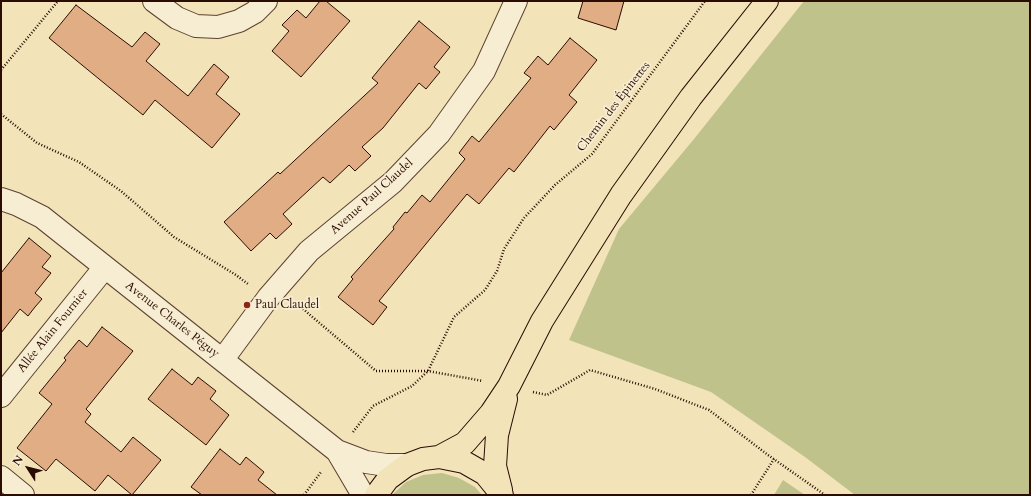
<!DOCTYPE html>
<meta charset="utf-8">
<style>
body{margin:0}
#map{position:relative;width:1031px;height:496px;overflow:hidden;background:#f2e3b9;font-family:Cardo,serif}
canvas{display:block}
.frame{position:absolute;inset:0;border:2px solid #2a0c02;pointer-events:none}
.north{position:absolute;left:8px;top:448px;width:40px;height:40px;-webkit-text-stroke:3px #f7edd2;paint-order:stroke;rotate:306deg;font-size:11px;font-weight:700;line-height:16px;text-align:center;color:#2a0c02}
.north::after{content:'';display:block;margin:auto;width:14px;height:18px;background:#2a0c02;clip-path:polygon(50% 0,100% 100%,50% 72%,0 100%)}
</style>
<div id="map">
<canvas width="1031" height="496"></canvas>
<div class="frame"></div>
<div class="north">N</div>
</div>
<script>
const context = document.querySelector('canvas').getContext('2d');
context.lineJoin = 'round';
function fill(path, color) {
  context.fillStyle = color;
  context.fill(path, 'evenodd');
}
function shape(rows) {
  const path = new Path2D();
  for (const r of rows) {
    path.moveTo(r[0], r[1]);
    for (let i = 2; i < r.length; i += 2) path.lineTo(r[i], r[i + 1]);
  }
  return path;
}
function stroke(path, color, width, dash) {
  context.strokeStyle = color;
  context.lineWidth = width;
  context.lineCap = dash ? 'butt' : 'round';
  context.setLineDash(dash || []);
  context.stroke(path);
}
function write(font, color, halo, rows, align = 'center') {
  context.font = font + ' Cardo,serif';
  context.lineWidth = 3.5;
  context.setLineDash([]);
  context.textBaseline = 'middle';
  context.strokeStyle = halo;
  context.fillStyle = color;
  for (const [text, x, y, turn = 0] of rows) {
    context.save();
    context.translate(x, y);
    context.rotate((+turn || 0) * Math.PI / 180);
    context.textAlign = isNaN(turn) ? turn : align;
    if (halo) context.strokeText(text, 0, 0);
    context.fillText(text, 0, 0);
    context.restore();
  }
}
fill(shape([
 [804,1,1030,1,1030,495,855,495,805,457,711,392,569,340,619,229,694,139],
 [442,473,459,478,475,487,482,495,392,495,406,482,423,475],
 [783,480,805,495,774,495]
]), '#c0c28b');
const building = shape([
 [320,1,326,1,350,21,301,77,272,51,289,31,282,25,297,10,306,18,320,1],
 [583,1,624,1,616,30,578,18,583,1],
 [76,5,132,47,145,32,160,44,146,61,188,96,214,64,229,77,216,94,240,114,212,148,155,100,143,115,49,38,76,5],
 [419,21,450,47,434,67,440,72,426,89,419,83,383,128,362,147,371,156,355,171,349,165,330,183,323,177,283,214,292,224,276,239,270,233,251,251,224,222,278,172,280,174,378,83,372,78,419,21],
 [570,38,597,60,569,95,577,102,554,130,550,126,514,172,509,168,479,204,467,194,379,301,387,307,373,325,338,297,353,279,351,277,394,229,393,227,405,212,407,213,422,195,430,202,465,159,459,153,465,145,472,136,479,142,531,78,524,73,538,56,548,65,570,38],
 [29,238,51,256,42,267,51,273,35,293,42,299,35,307,28,316,20,309,1,333,1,273,29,238],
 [102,327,133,351,86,409,91,414,85,422,121,452,133,437,161,460,132,495,108,475,95,491,56,459,46,471,17,448,52,404,39,393,66,360,64,358,79,340,87,347,102,327],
 [172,369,192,385,198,377,216,391,210,399,229,415,206,445,148,399,172,369],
 [220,449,240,465,246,457,264,472,258,480,277,495,202,495,191,487,220,449]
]);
fill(building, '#e0ad84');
stroke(building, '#2a0c02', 1);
const minor = shape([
 [154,1,177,18,196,26,218,27,239,21,255,12,266,1],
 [1,199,16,204,42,217,337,451,366,462,386,465,407,465],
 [223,359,268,298,309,251,393,182,439,134,484,71,516,1],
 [1,396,105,267],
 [337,451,360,490,361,495],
 [1,477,23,495]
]);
const major = shape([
 [439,457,465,443,491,413,509,386,542,321,621,195,691,97,767,1],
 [501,490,495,466,497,435,506,399],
 [376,495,388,479,407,465,423,459,439,457,464,462,485,474,502,495]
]);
stroke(minor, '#5c4230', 24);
stroke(major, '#2a0c02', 24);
stroke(shape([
 [1,70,58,1],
 [1,114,37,143,79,162,121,191,174,237,236,275,248,284],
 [296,303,376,371,428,371,483,381],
 [533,392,547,395,590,370,655,389,709,410,768,455,825,495],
 [353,432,373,406,412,386,428,371,454,317,485,290,497,271,504,249,524,218,555,185,592,154,705,1],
 [304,495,321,472],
 [751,495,774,459]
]), '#2a0c02', 2.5, [1, 2]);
stroke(minor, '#f7edd2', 22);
stroke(major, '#f2e3b9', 22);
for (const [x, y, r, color] of [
 [247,305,4,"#8f2418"]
]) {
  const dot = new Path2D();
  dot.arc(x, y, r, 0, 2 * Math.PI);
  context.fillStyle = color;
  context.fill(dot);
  stroke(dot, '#f7edd2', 1.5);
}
write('12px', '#2a0c02', '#f7edd2', [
 ["Chemin des Épinettes",614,107,-52],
 ["Avenue Paul Claudel",372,197,-42],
 ["Avenue Charles Péguy",172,320,38],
 ["Allée Alain Fournier",53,331,-51]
]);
write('12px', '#2a0c02', '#f7edd2', [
 ["Paul Claudel",255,305]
], 'left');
</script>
